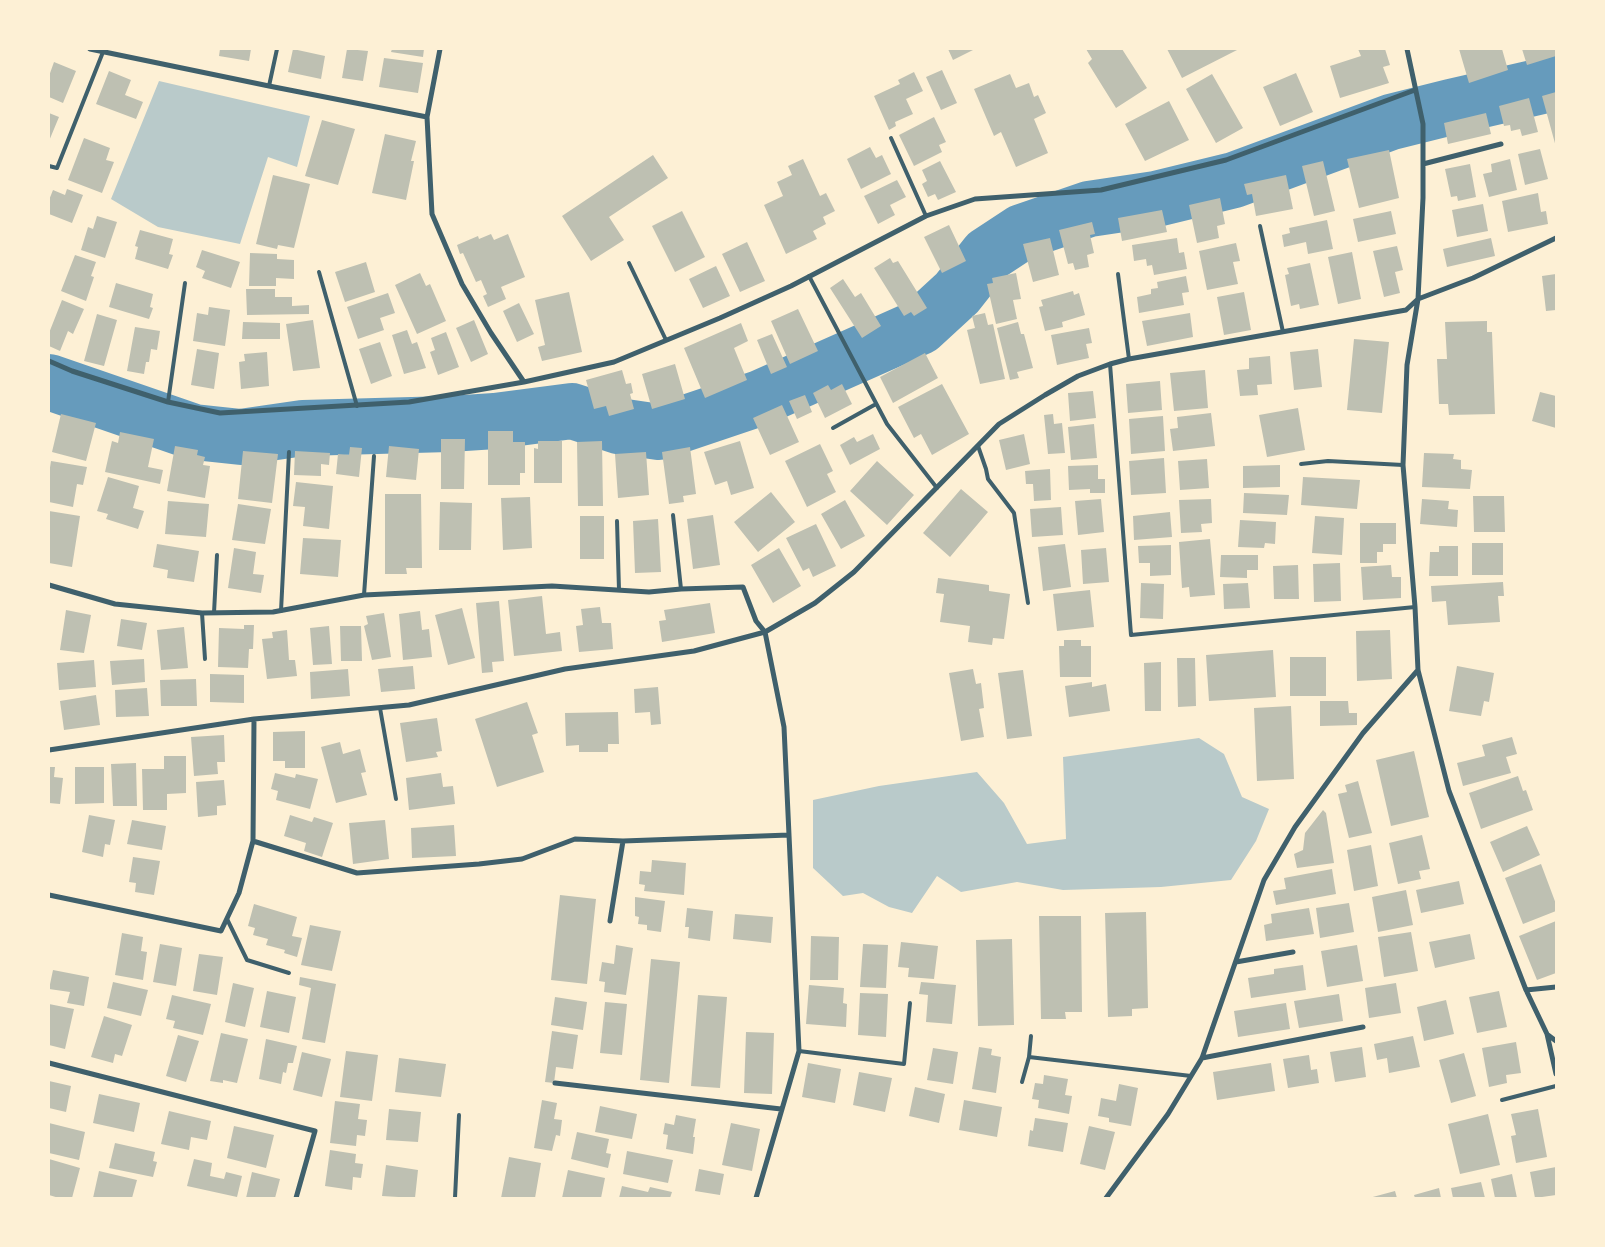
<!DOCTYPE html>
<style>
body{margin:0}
#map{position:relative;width:1605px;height:1247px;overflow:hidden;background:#fdf0d5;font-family:"Nunito Sans",sans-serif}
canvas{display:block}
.frame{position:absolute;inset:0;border:50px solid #fdf0d5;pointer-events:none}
</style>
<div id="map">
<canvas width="1605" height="1247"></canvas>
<div class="frame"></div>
</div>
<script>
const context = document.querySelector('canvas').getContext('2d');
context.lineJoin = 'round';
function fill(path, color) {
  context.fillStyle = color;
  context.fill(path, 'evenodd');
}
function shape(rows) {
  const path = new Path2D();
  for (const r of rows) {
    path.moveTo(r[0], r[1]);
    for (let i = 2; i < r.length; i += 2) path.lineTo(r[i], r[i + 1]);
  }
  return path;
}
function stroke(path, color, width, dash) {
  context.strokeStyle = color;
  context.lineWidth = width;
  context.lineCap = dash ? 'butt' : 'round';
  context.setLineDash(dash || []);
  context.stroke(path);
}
fill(shape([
 [159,81,310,116,297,167,268,157,240,244,158,227,111,199],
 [1199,738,1224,754,1242,797,1269,809,1256,841,1231,880,1161,887,1063,890,1017,882,961,892,937,876,912,913,889,907,863,893,843,896,813,868,813,800,879,786,977,772,1004,803,1027,844,1066,839,1063,757]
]), '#b9caca');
stroke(shape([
 [49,382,194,432,241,437,303,428,449,424,495,421,572,411,618,426,659,432,760,398,920,327,957,293,987,255,1022,232,1089,209,1156,199,1234,180,1391,122,1451,107,1542,86,1556,81]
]), '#669bbc', 56);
fill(shape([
 [220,49,251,49,249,61,219,56],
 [293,49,325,56,321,79,288,72],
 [347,49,368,51,363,81,342,78],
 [392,49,424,49,423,57,391,52],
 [948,49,975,49,953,60],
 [1086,49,1122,49,1147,88,1116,108,1088,63,1092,59],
 [1167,49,1239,49,1182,78],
 [1358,49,1385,49,1390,65,1383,67,1389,83,1340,98,1330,66,1361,56],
 [1459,49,1502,49,1508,70,1469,83],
 [1522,49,1556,49,1556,56,1527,65],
 [384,58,423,63,418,93,379,87],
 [54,62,76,71,63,103,49,97,49,76],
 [942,70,957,103,941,110,926,77],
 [109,71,131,80,125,95,143,102,136,119,96,104],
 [914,72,923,91,906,99,913,114,895,122,896,126,889,130,874,96,900,84,898,80],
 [1296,73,1313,112,1280,126,1263,87],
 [1010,74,1016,88,1029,83,1034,97,1038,95,1046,113,1034,119,1048,153,1016,167,1001,132,994,136,974,89],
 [1212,74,1243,128,1216,143,1186,89],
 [1556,92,1556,147,1542,96],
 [1529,98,1538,132,1522,136,1520,129,1511,131,1510,125,1504,126,1499,106],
 [1169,101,1189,140,1145,161,1125,124],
 [49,113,59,117,49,141],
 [1486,113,1491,134,1448,144,1444,123],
 [934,117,946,142,939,145,942,152,914,166,899,135],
 [322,120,355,129,338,185,305,176],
 [385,134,416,141,411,161,414,161,406,200,372,193],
 [84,138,110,148,106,160,114,162,102,193,68,180],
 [870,147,876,158,882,155,891,174,861,189,847,159],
 [1540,149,1548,179,1525,185,1518,154],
 [1389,150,1399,198,1359,208,1347,159],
 [653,155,668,178,609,217,624,240,591,261,562,216],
 [803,159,820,196,826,193,835,211,823,217,826,224,813,231,817,239,786,254,764,205,783,196,777,182,792,175,788,166],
 [1510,159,1517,190,1489,197,1483,174,1492,172,1491,164],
 [940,161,956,192,938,200,935,194,928,197,922,184,927,181,922,170],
 [1323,161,1335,211,1314,216,1302,166],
 [1470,164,1476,197,1458,201,1457,196,1451,197,1445,169],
 [273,175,310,184,294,248,278,245,277,249,256,244],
 [1286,175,1293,209,1256,216,1252,194,1247,195,1244,184],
 [897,180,906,197,890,205,895,215,878,224,864,196],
 [67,189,83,195,72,223,49,214,49,200,53,190,65,195],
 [1538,193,1541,212,1546,211,1548,224,1508,232,1502,201],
 [1220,198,1225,224,1217,226,1219,238,1197,243,1189,205],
 [1483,204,1488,231,1457,237,1452,210],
 [1162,210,1167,232,1122,241,1118,218],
 [682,211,705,257,675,272,652,226],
 [1391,211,1396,234,1358,242,1353,219],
 [97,216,117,222,105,258,81,250,88,227,93,229],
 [1327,220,1333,249,1308,254,1306,242,1284,247,1282,235,1290,233,1289,228],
 [1092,222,1095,234,1090,235,1094,253,1087,255,1089,267,1075,270,1073,263,1068,264,1059,230],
 [949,225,966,261,942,273,924,237],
 [140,230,173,239,169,254,173,255,168,269,135,259,138,247,135,246],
 [491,234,494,240,508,234,525,277,501,287,506,299,488,307,483,296,487,294,481,280,476,282,463,253,460,254,457,245,478,236,479,239],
 [1050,238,1059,275,1033,282,1023,244],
 [1177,238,1179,253,1184,252,1187,269,1154,275,1152,265,1147,266,1146,259,1134,261,1132,245],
 [1491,238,1495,256,1447,267,1443,249],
 [747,242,765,281,740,292,722,254],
 [1236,243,1240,261,1233,262,1238,284,1207,290,1199,251],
 [1397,246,1403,270,1395,272,1400,293,1384,297,1373,251],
 [202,250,240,262,231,288,202,278,205,271,196,267],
 [1352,252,1361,299,1338,304,1328,257],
 [250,253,277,254,277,259,294,260,294,279,276,278,276,286,249,286],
 [75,255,96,262,91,276,94,277,86,301,61,291],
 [890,258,893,263,898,261,927,308,914,316,911,312,904,316,874,268],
 [366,262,375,292,345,302,335,272],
 [1310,263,1319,305,1300,309,1299,304,1291,306,1285,275,1289,274,1287,268],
 [716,266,730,296,703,308,689,279],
 [420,273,426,286,430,284,446,321,417,334,395,285],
 [1016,273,1021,299,1013,300,1017,319,996,324,987,284,993,283,992,278],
 [1556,274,1556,310,1546,311,1542,276],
 [1186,276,1189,292,1182,293,1184,305,1139,313,1137,297,1151,294,1151,289,1158,288,1157,282],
 [843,279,855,297,861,293,881,326,862,338,830,288],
 [116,283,153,294,150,307,153,308,149,319,109,307],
 [246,289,275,289,275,297,292,297,292,306,309,305,309,314,247,315],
 [1073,291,1074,295,1079,293,1085,315,1062,322,1063,327,1045,331,1039,307,1043,306,1041,300],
 [569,292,582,352,542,361,538,347,545,345,535,300],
 [1244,292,1251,330,1224,335,1217,297],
 [388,293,395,313,380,318,384,330,358,339,347,307],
 [62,300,84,309,73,334,68,331,60,351,49,346,49,333],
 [519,303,534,334,517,342,503,311],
 [209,307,230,310,225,346,193,341,197,313,208,315],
 [798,309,818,351,790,364,771,321],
 [985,313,988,325,993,324,1005,379,980,384,967,330,975,328,972,316],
 [1190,313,1193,337,1147,346,1142,321],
 [97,314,117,320,104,366,84,361],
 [313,320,320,368,293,371,286,324],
 [474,320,488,354,471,362,456,328],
 [1487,321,1487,332,1492,332,1495,414,1449,415,1448,404,1439,404,1437,359,1447,359,1445,322],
 [243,322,280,323,280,339,242,339],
 [1018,322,1021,334,1024,334,1033,368,1017,372,1019,378,1010,380,997,328],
 [741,323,748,341,734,348,747,380,705,398,684,348],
 [135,327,160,331,157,350,151,349,149,362,146,362,144,374,127,371],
 [1089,328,1092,343,1086,344,1089,358,1057,365,1051,335],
 [407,330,412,344,417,342,426,368,404,374,392,335],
 [446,332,459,367,438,375,430,352,435,350,431,338],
 [772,334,787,367,771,374,757,340],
 [1354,339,1389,342,1382,413,1347,410],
 [380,342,392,376,371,384,359,349],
 [197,349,219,353,214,389,191,385],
 [1318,349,1322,387,1294,390,1290,352],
 [267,352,269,386,241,389,239,362,245,361,244,354],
 [925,353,938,378,893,403,880,377],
 [1270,356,1272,384,1257,385,1258,395,1240,396,1237,370,1249,369,1249,358],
 [675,364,685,399,652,409,642,374],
 [622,370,626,384,631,383,633,393,630,394,634,409,609,416,606,406,594,409,586,380],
 [1205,370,1208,408,1174,411,1170,373],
 [1160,381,1162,410,1128,413,1126,384],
 [842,384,852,404,825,418,813,393,828,385,831,390],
 [942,384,969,434,932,455,921,434,914,438,898,407],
 [1093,391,1096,418,1070,421,1068,393],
 [1540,392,1556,396,1556,428,1532,421],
 [805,395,812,412,797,419,789,401],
 [782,405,799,442,770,455,753,418],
 [1298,408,1305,450,1267,457,1259,415],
 [1211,413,1215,446,1173,451,1170,429,1178,428,1177,417],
 [61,414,96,423,86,461,52,452],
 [1053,414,1054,424,1062,423,1065,453,1048,454,1044,415],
 [1163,416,1165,451,1131,454,1129,419],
 [1094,424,1097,458,1071,460,1068,427],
 [488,431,513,431,513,442,525,442,525,473,520,473,520,485,488,485],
 [120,432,154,439,148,467,163,470,160,484,105,472,112,441,118,443],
 [873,434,880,449,850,465,840,445,854,437,857,442],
 [1024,434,1030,464,1006,470,999,440],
 [441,439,465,439,464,489,441,489],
 [538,441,562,441,562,483,534,483,534,448,538,449],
 [602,441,603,506,578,506,577,442],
 [740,441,754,488,731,495,727,481,715,485,704,452],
 [820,444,833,471,827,474,836,492,807,507,785,461],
 [175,446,198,450,197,455,205,457,203,465,210,466,205,498,167,491],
 [389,446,419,449,416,480,386,477],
 [350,447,362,448,359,477,336,474,338,454,349,455],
 [690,447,696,494,683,496,684,502,669,504,662,452],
 [243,451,278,454,272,503,238,499],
 [295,451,330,453,329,465,321,464,321,476,294,475],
 [646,452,649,495,618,498,615,454],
 [1424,453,1454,454,1453,459,1461,460,1461,469,1472,470,1470,489,1422,487],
 [1164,458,1166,493,1131,495,1129,461],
 [1207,459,1209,488,1180,490,1178,461],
 [51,461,87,467,83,485,77,484,73,507,49,502,49,474],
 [877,461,914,495,887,525,850,491],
 [1098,465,1098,479,1105,479,1105,493,1090,493,1090,489,1069,490,1068,466],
 [1280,465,1280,487,1243,488,1243,466],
 [1050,469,1051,500,1034,501,1033,484,1026,484,1025,471],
 [108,477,139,486,133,508,144,511,138,529,106,519,108,514,97,511],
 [1303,477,1360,480,1357,509,1301,505],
 [296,482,333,486,329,529,303,526,305,507,293,506],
 [961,489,988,512,950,557,923,533],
 [771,492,795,522,758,552,734,522],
 [1244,493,1289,495,1287,515,1243,513],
 [385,494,421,494,422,568,406,568,407,574,385,574],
 [1473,496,1504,496,1505,532,1474,532],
 [530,497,532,548,503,550,501,498],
 [1101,499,1104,532,1078,535,1075,501],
 [1211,499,1212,523,1201,524,1202,532,1181,533,1179,500],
 [1422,499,1449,501,1448,509,1458,510,1457,527,1420,524],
 [845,500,865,536,841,549,821,514],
 [168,501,209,504,206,537,165,534],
 [440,502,472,503,471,550,439,550],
 [238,504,271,509,265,544,232,540],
 [1061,507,1063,535,1032,537,1030,509],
 [49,511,80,516,72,567,49,563],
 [1170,512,1172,537,1134,540,1133,516],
 [713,515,720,565,693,569,687,519],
 [580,516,604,516,604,559,580,559],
 [1315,516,1344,518,1342,555,1312,553],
 [658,519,661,572,635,573,633,521],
 [1240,520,1276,522,1275,544,1265,543,1264,548,1238,547],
 [1360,523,1396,523,1396,544,1383,544,1383,552,1377,552,1377,563,1360,563],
 [816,524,836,566,813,577,809,568,803,571,786,538],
 [303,538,341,540,338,577,300,574],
 [1210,539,1215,595,1190,597,1189,587,1182,588,1179,542],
 [1472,543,1503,543,1503,575,1472,575],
 [157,544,199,551,194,582,167,578,168,570,153,567],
 [1065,544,1071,587,1043,591,1038,547],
 [1171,545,1171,575,1150,576,1150,563,1139,563,1138,546],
 [1439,546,1458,546,1458,576,1429,576,1430,552,1439,552],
 [234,548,256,552,253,574,264,575,261,593,228,588],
 [779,548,801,586,773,603,751,565],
 [1106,548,1109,582,1083,584,1081,550],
 [1221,555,1258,555,1258,570,1247,570,1247,578,1220,577],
 [1340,563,1341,601,1314,602,1313,564],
 [1298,565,1299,599,1274,599,1273,566],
 [1391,565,1392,577,1401,577,1401,598,1363,600,1361,567],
 [938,578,989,585,989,591,1010,594,1004,639,993,638,992,645,968,642,970,626,940,622,944,594,936,593],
 [1503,582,1504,596,1498,596,1500,622,1448,625,1446,601,1432,602,1431,586],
 [1141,583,1164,584,1163,619,1140,618],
 [1248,583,1250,608,1224,609,1223,584],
 [1090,590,1094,627,1057,631,1053,594],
 [542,596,546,634,560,632,562,651,514,656,508,600],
 [499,601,504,661,492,662,493,672,482,673,476,603],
 [710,603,715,633,662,642,659,621,666,620,664,610],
 [600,607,602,623,611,623,613,649,579,652,576,626,583,625,581,609],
 [462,608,475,658,448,665,435,615],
 [66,610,91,615,84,653,60,650],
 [420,611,422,630,429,629,432,657,403,660,399,614],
 [384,613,391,657,372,660,364,626,368,624,366,616],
 [121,619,147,623,142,650,117,646],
 [244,625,254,625,253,649,249,649,248,668,218,667,219,628,244,629],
 [329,626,332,664,313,665,310,628],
 [340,626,361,626,362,661,341,661],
 [184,627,188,668,161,670,157,630],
 [287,630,289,660,295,660,297,676,267,679,262,639,273,638,272,632],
 [1390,630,1392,679,1357,681,1356,631],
 [1064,640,1081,640,1081,646,1091,646,1091,677,1060,677,1059,646,1064,646],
 [1273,650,1276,697,1209,701,1206,655],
 [1290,657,1326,657,1326,696,1290,696],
 [1177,658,1195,658,1196,706,1178,707],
 [144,659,145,682,112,685,110,661],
 [94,660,96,687,59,690,57,663],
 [1161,662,1161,711,1145,711,1144,663],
 [413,666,415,689,381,692,378,669],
 [1457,666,1494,673,1489,702,1484,701,1481,716,1449,711],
 [348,669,350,696,311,699,310,672],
 [973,669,976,684,981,683,984,708,979,709,984,737,961,741,949,673],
 [1023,670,1032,736,1007,739,998,673],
 [210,674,244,675,244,703,210,702],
 [196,679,197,706,161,706,160,680],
 [1092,682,1092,687,1106,684,1110,711,1069,717,1065,686],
 [658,687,661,724,651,725,650,712,635,713,634,689],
 [147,688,149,716,116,717,115,690],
 [96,695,100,725,64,730,60,701],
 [1320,701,1348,701,1349,713,1357,713,1357,725,1320,726],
 [527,702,538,733,532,735,544,772,497,787,475,719],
 [1291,706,1294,779,1257,781,1254,708],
 [618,712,619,744,608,744,608,752,579,752,579,745,566,746,565,713],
 [437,718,442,751,436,752,438,757,406,762,400,723],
 [305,731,305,768,285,768,285,761,273,761,273,732],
 [224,735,225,762,217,762,218,774,194,776,191,737],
 [1512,737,1517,754,1506,757,1511,773,1463,786,1457,763,1485,756,1482,745],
 [340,742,343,754,360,749,366,772,361,773,367,795,336,803,321,747],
 [1414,751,1429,817,1391,826,1376,760],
 [164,756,186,756,186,793,167,794,167,810,143,810,142,769,164,769],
 [136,763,137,806,113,806,111,764],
 [49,767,55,767,54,777,63,778,60,804,49,803],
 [75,767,104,767,104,803,75,804],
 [275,773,295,778,296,774,318,779,310,809,276,800,278,791,271,789],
 [441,773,443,787,453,786,455,804,409,810,406,778],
 [1518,776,1523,791,1526,790,1533,810,1481,829,1469,793],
 [224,780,226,805,217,806,217,815,198,817,196,782],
 [1358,781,1372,833,1349,838,1338,794,1347,792,1345,785],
 [1323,810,1326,813,1334,863,1297,868,1294,854,1303,850,1305,833],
 [89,815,115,820,110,845,105,844,103,857,82,852],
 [290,815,312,822,314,817,333,823,322,857,304,851,306,843,284,836],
 [132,820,166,826,162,850,127,844],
 [385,820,389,859,353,864,349,823],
 [454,825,456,856,412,858,411,828],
 [1527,826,1540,855,1503,872,1490,842],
 [1422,835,1430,869,1419,871,1421,879,1398,884,1389,843],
 [1371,845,1378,886,1354,891,1347,850],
 [133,857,160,861,154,895,135,892,136,883,129,882],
 [652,860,686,863,684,895,644,891,645,885,639,884,640,871,651,872],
 [1541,864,1556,904,1556,911,1523,924,1505,878],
 [1332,869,1336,894,1276,905,1273,891,1286,889,1284,878],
 [1459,881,1464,904,1421,913,1416,890],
 [1406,890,1413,925,1378,932,1372,897],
 [560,895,596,899,587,984,551,980],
 [635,897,665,901,661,932,647,930,647,925,638,924,639,917,635,916],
 [1349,903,1354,932,1320,938,1316,908],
 [254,904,297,917,292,936,302,938,297,957,284,953,285,950,266,945,268,939,253,935,255,928,248,926],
 [687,908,713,911,710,941,688,938,689,927,685,927],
 [1309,908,1314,934,1266,941,1264,925,1272,923,1271,914],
 [1146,912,1148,1008,1132,1009,1132,1016,1108,1017,1105,913],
 [735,914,773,917,771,943,733,939],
 [1039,916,1081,916,1082,1012,1065,1012,1066,1019,1041,1019],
 [1556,921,1556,973,1537,980,1519,936],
 [310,925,341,931,332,971,301,965],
 [1411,932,1418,971,1384,977,1378,937],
 [122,933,143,937,141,951,147,952,143,980,115,975],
 [1470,934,1475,959,1435,968,1429,942],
 [811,936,839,937,838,980,810,980],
 [1012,939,1014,1025,978,1026,976,940],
 [901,942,938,946,934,979,908,977,909,968,898,967],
 [160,944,182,948,176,986,153,982],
 [863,944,888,945,886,988,860,987],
 [616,945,633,948,626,995,604,992,605,982,599,981,602,962,614,964],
 [1357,945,1363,981,1327,987,1321,951],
 [199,954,223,957,217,995,193,991],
 [651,959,680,962,669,1083,640,1080],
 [1303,965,1306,990,1251,998,1248,978,1274,974,1274,969],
 [53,970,89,977,84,1006,67,1003,70,992,49,989],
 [300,977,336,984,325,1043,302,1039,311,988,299,985],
 [113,982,148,990,141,1016,107,1008],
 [921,982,956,985,952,1024,926,1022,928,995,919,994],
 [233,983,254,988,245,1027,225,1022],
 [1396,983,1401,1013,1369,1018,1365,988],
 [809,985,844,988,843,1003,847,1004,846,1027,806,1024],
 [267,991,296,997,289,1033,260,1027],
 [1499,991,1507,1027,1477,1033,1469,997],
 [860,993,888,994,886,1037,858,1035],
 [1339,994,1343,1021,1299,1028,1294,1001],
 [172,995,211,1004,203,1035,173,1028,175,1021,166,1019],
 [698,995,727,997,720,1088,691,1086],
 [555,997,587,1002,583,1030,551,1025],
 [1446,1000,1454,1034,1424,1041,1417,1007],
 [605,1002,627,1004,622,1055,600,1053],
 [1286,1003,1290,1029,1238,1037,1234,1011],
 [49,1004,74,1009,65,1049,49,1045],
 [104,1016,132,1025,122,1056,115,1054,113,1063,91,1057],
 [552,1031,578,1035,573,1069,556,1067,554,1083,545,1082],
 [746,1032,774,1033,772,1094,744,1093],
 [221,1033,248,1039,237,1083,223,1080,223,1083,210,1081],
 [178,1035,199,1041,186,1082,166,1076],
 [1413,1036,1420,1067,1389,1073,1387,1058,1377,1060,1374,1044],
 [266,1039,297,1046,293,1063,288,1063,286,1073,283,1072,281,1084,259,1079],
 [1516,1042,1521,1073,1506,1075,1507,1083,1489,1087,1482,1048],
 [979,1047,992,1049,991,1055,1001,1057,996,1093,972,1089],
 [1362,1047,1366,1077,1335,1082,1330,1052],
 [933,1048,958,1052,953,1084,927,1080],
 [346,1051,378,1055,372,1101,340,1097],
 [302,1052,331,1059,322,1097,293,1090],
 [1464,1053,1476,1096,1451,1103,1439,1060],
 [1309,1055,1311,1070,1317,1069,1319,1083,1288,1088,1283,1059],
 [399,1058,446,1064,441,1097,395,1092],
 [808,1063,841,1069,835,1103,802,1097],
 [1271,1063,1275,1091,1217,1100,1213,1072],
 [859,1072,892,1078,885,1112,853,1105],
 [1044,1075,1068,1079,1065,1095,1072,1096,1069,1114,1038,1108,1039,1100,1032,1099,1035,1083,1043,1084],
 [49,1081,71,1086,66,1112,49,1108],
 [1119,1084,1138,1088,1131,1126,1109,1122,1109,1118,1098,1116,1101,1098,1116,1101],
 [915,1087,945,1094,939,1123,909,1116],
 [99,1094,140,1103,134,1132,93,1123],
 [542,1100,557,1103,554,1119,562,1120,560,1136,556,1135,552,1151,534,1148],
 [964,1100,1002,1107,997,1137,959,1130],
 [335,1101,360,1104,358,1119,367,1120,365,1136,357,1135,356,1146,330,1143],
 [600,1106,637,1114,632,1139,595,1132],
 [389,1109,421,1112,418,1142,386,1140],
 [1538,1109,1547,1157,1516,1163,1511,1136,1516,1135,1511,1114],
 [169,1111,211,1121,207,1140,191,1137,189,1150,161,1144],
 [1488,1114,1500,1165,1460,1174,1448,1124],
 [676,1115,696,1119,693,1137,695,1137,693,1154,666,1149,668,1135,663,1134,665,1123,674,1125],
 [1035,1118,1068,1123,1063,1152,1028,1146,1030,1130,1033,1131],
 [49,1123,85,1132,79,1160,49,1153],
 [731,1123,760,1129,752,1171,722,1165],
 [234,1126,274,1135,266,1168,227,1158],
 [1089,1126,1115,1132,1105,1170,1080,1164],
 [577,1132,609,1139,606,1153,611,1154,608,1168,571,1159],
 [115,1143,155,1152,153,1161,157,1162,153,1177,109,1168],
 [330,1150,356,1154,355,1163,363,1164,361,1178,353,1177,352,1190,325,1186],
 [627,1151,673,1160,668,1183,623,1174],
 [509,1157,541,1163,535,1198,501,1198],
 [49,1159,80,1168,72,1198,59,1198,49,1195,50,1174,49,1173],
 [194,1159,212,1163,210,1176,224,1179,226,1172,242,1176,237,1197,187,1186],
 [386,1165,418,1170,415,1198,382,1196],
 [1556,1167,1556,1195,1535,1198,1530,1172],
 [699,1169,724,1174,720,1195,695,1191],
 [568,1170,605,1178,601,1198,562,1198],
 [99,1171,137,1180,132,1198,93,1198],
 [252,1172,280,1179,275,1198,246,1198],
 [1512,1174,1517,1198,1495,1198,1491,1179],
 [1481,1182,1485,1198,1453,1198,1451,1188],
 [622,1186,648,1192,650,1187,672,1192,670,1198,619,1198],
 [1439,1188,1441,1198,1415,1198,1414,1195],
 [1395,1191,1397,1198,1369,1198]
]), '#bec0b2');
stroke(shape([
 [269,86,277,49],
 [891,138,926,216],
 [49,166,57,168,103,52],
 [1260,226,1283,332],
 [629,263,666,340],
 [319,272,357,406],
 [1118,274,1129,359],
 [809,276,887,424,937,488],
 [1110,364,1131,635,1415,607],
 [168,402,185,283],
 [833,428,876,404],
 [978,446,986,469,988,479,1014,513,1028,603],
 [1301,464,1328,461,1403,465],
 [673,515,681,589],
 [617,521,619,590],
 [364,595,374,456],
 [281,611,289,452],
 [202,613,205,659],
 [214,613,217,555],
 [380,708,396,799],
 [227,919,247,960,289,973],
 [799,1051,904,1064,910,1003],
 [1029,1057,1031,1036],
 [1022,1082,1029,1057,1191,1076],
 [1502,1100,1556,1086],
 [455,1198,459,1115]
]), '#3f606c', 4);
stroke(shape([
 [90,49,269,86,427,117],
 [440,49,427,117,432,214,462,284,491,333,524,382,614,362,720,318,791,286,926,216,975,199,1101,190,1226,160,1415,90],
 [1407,49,1423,124,1423,198,1418,299,1407,365,1403,465,1415,607,1418,670,1449,791,1526,990,1547,1034,1556,1074],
 [1423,164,1501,144],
 [49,361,72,371,168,402,220,413,409,402,524,382],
 [49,585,115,604,202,613,273,612,364,595,552,586,649,592,681,589,743,587,756,621,765,632,784,727,799,1051,756,1198],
 [49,750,254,719,409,705,565,669,694,651,765,632,815,603,854,572,999,424,1045,395,1078,376,1110,364,1129,359,1406,310,1418,299,1473,278,1556,238],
 [253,841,357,873,479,864,522,859,575,839,623,841],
 [49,895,221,931,239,893,253,841,254,719],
 [610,921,623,841,789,835],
 [1236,962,1293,952],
 [1526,990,1556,987],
 [1548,1035,1556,1041],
 [1202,1058,1363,1027],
 [49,1063,315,1131,296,1198],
 [555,1083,781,1109],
 [1106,1198,1168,1114,1202,1058,1264,880,1295,827,1363,733,1418,670]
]), '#3f606c', 5);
</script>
